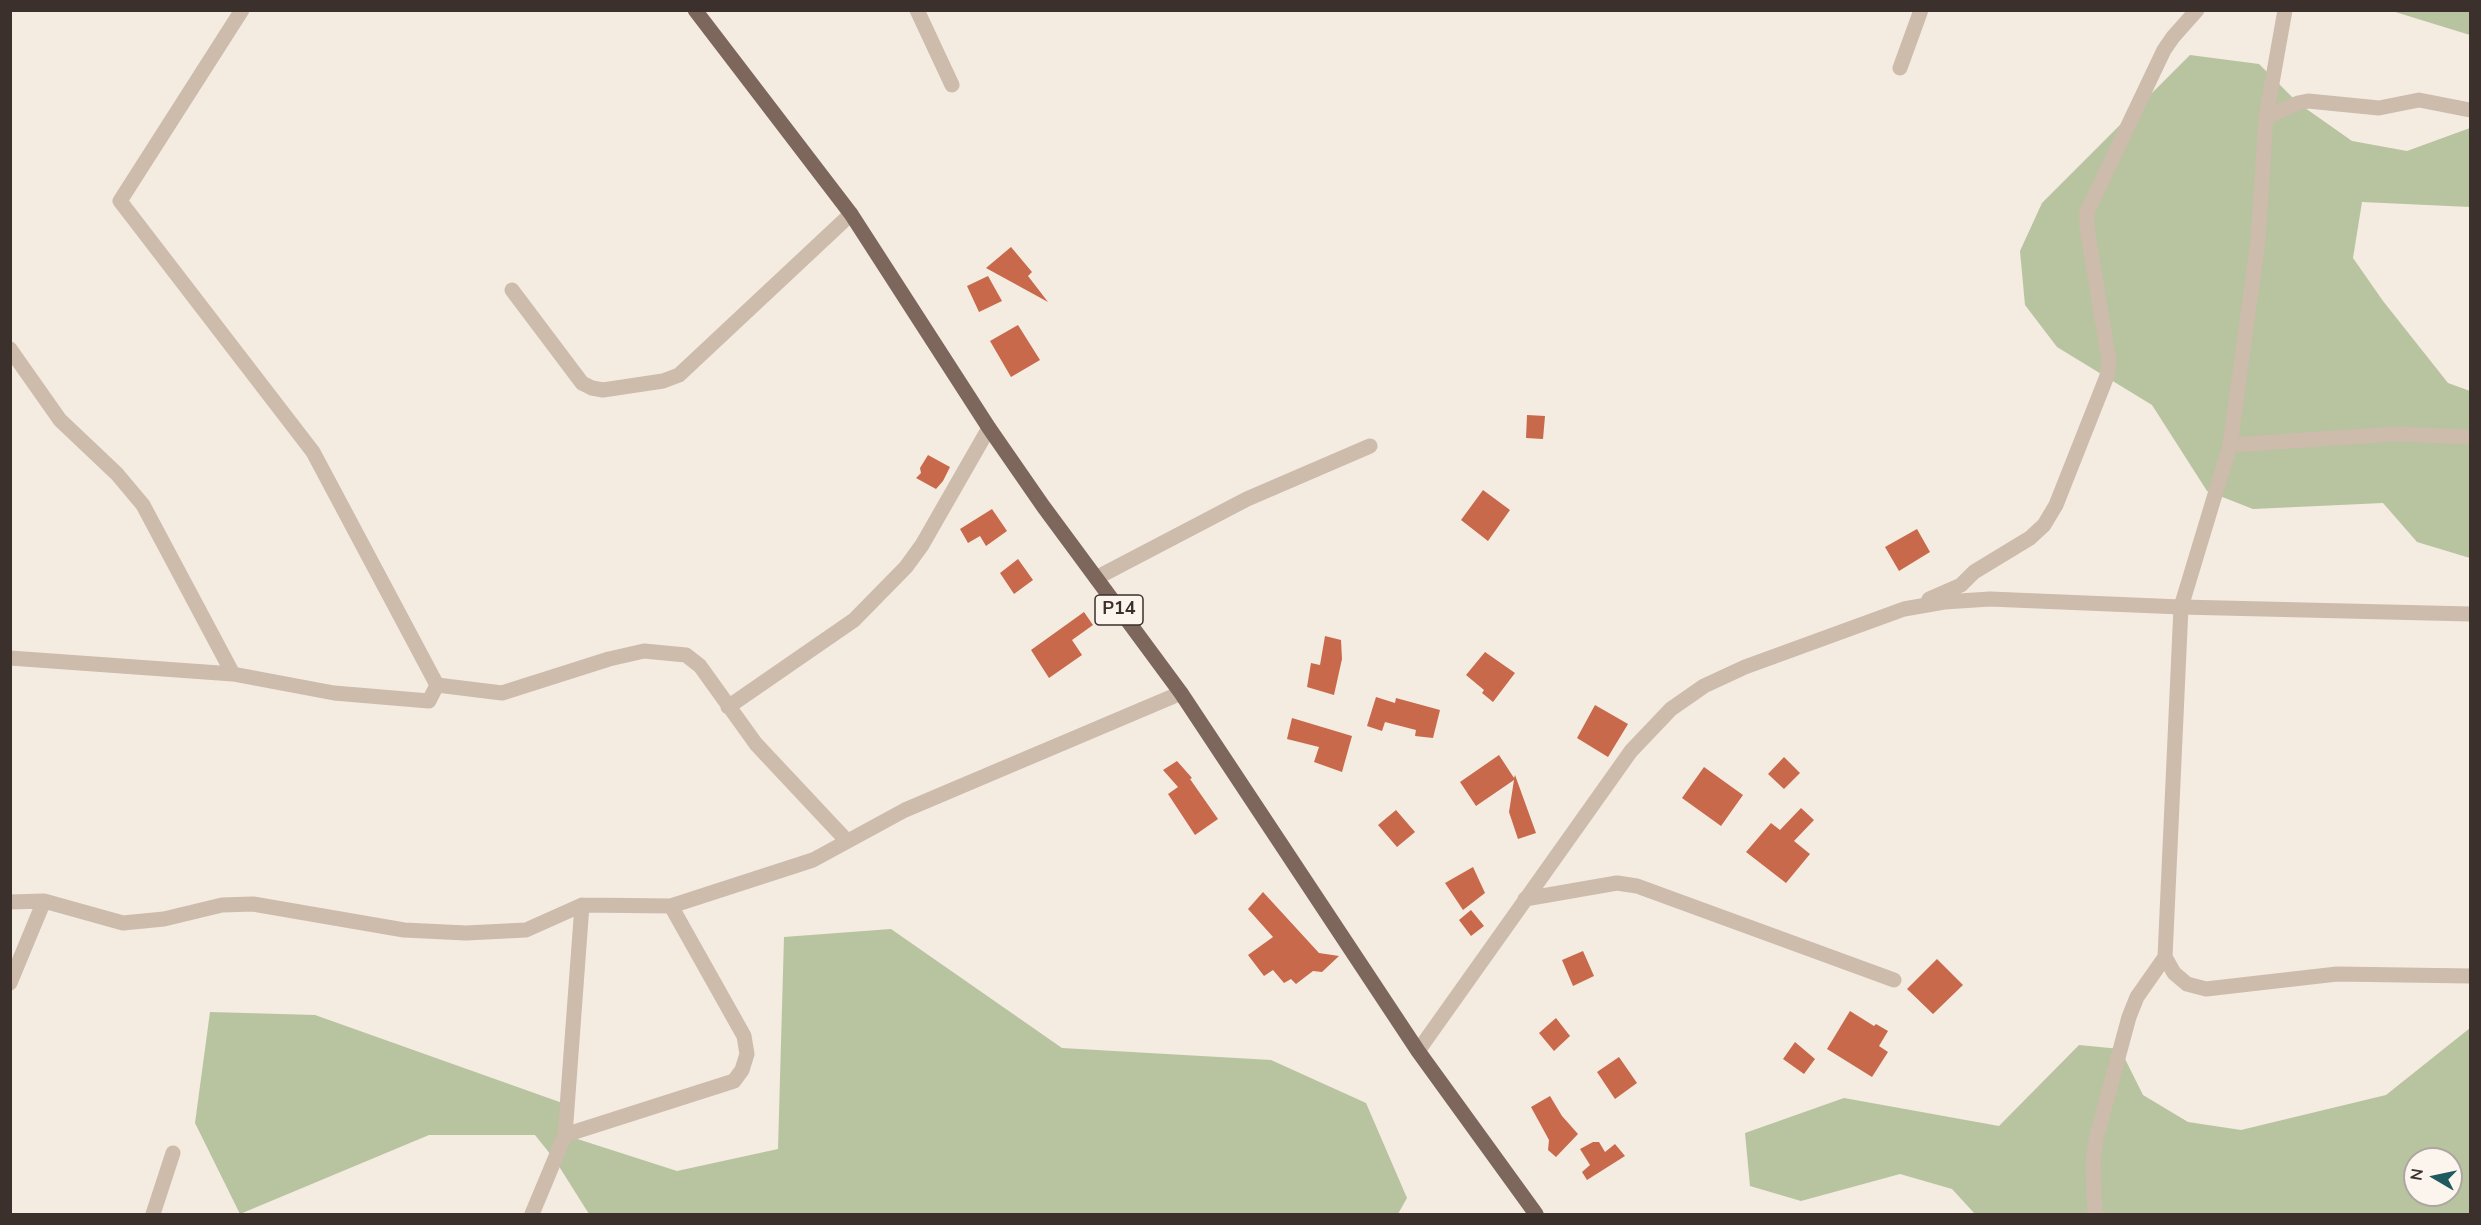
<!DOCTYPE html>
<style>
body{margin:0}
#map{position:relative;width:2481px;height:1225px;overflow:hidden;background:#f4ebe1;font-family:"Nunito Sans",sans-serif}
canvas{display:block}
.frame{position:absolute;inset:0;border:12px solid #3b302b;pointer-events:none}
.north{position:absolute;left:2403px;top:1147px;width:60px;height:60px;box-sizing:border-box;background:#fbf5ee;border:2px solid #aea6a0;border-radius:50%;rotate:279deg;font-size:16px;font-weight:700;line-height:24px;text-align:center;color:#3b302b}
.north::after{content:'';display:block;margin:auto;width:21px;height:27px;background:#1f5a5e;clip-path:polygon(50% 0,100% 100%,50% 72%,0 100%)}
</style>
<div id="map">
<canvas width="2481" height="1225"></canvas>
<div class="frame"></div>
<div class="north">N</div>
</div>
<script>
const context = document.querySelector('canvas').getContext('2d');
context.lineJoin = 'round';
function fill(path, color) {
  context.fillStyle = color;
  context.fill(path, 'evenodd');
}
function shape(rows) {
  const path = new Path2D();
  for (const r of rows) {
    path.moveTo(r[0], r[1]);
    for (let i = 2; i < r.length; i += 2) path.lineTo(r[i], r[i + 1]);
  }
  return path;
}
function stroke(path, color, width, dash) {
  context.strokeStyle = color;
  context.lineWidth = width;
  context.lineCap = dash ? 'butt' : 'round';
  context.setLineDash(dash || []);
  context.stroke(path);
}
function write(font, color, halo, rows, align = 'center') {
  context.font = font + ' "Nunito Sans",sans-serif';
  context.lineWidth = 6;
  context.setLineDash([]);
  context.textBaseline = 'middle';
  context.strokeStyle = halo;
  context.fillStyle = color;
  for (const [text, x, y, turn = 0] of rows) {
    context.save();
    context.translate(x, y);
    context.rotate((+turn || 0) * Math.PI / 180);
    context.textAlign = isNaN(turn) ? turn : align;
    if (halo) context.strokeText(text, 0, 0);
    context.fillText(text, 0, 0);
    context.restore();
  }
}
fill(shape([
 [2392,11,2470,11,2470,35],
 [2190,55,2259,64,2298,103,2352,141,2407,151,2470,128,2470,207,2362,202,2353,258,2383,301,2448,383,2470,391,2470,558,2417,542,2383,503,2253,509,2207,491,2152,405,2057,347,2025,305,2020,251,2042,203],
 [891,929,1062,1048,1271,1060,1366,1103,1407,1198,1398,1214,589,1214,555,1160,535,1135,429,1135,240,1214,195,1123,210,1012,315,1015,568,1105,565,1135,677,1171,778,1149,784,937],
 [2470,1028,2470,1214,1975,1214,1952,1189,1900,1174,1801,1201,1750,1186,1745,1133,1844,1098,1999,1126,2079,1045,2120,1049,2143,1095,2188,1122,2241,1130,2386,1095],
 [2415,1159,2451,1159,2451,1195,2415,1195]
]), '#b8c4a0');
fill(shape([
 [1011,247,1032,272,1028,276,1048,302,986,268],
 [988,276,1002,301,979,312,967,286],
 [1018,325,1040,360,1011,377,990,341],
 [1527,415,1545,416,1543,439,1526,438],
 [928,455,950,467,943,481,936,489,916,478,921,473,920,468],
 [1483,490,1510,510,1488,541,1461,520],
 [992,509,1007,531,986,546,980,536,968,543,960,529],
 [1917,529,1930,552,1899,571,1885,547],
 [1018,559,1033,580,1014,594,1000,573],
 [1084,612,1093,625,1072,640,1082,655,1049,678,1031,650],
 [1325,636,1341,640,1342,659,1334,695,1307,687,1311,663,1320,665],
 [1485,652,1515,673,1493,702,1482,693,1484,690,1466,675],
 [1376,697,1395,703,1396,698,1440,710,1433,738,1415,736,1416,730,1385,722,1382,731,1367,726],
 [1595,705,1628,724,1608,757,1577,738],
 [1292,718,1352,736,1342,772,1314,762,1319,747,1287,739],
 [1499,755,1514,778,1515,775,1536,833,1518,839,1509,812,1514,780,1476,806,1460,782],
 [1784,757,1800,773,1784,789,1768,774],
 [1177,761,1192,778,1190,779,1218,819,1195,835,1168,794,1178,787,1163,770],
 [1704,767,1743,795,1721,826,1682,798],
 [1801,808,1814,820,1794,841,1810,854,1786,883,1746,852,1771,823,1780,830],
 [1396,810,1415,832,1397,847,1378,825],
 [1473,867,1485,893,1463,910,1445,883],
 [1263,892,1319,953,1339,956,1322,972,1313,971,1296,984,1291,979,1284,983,1273,970,1264,976,1248,955,1273,937,1248,909],
 [1471,910,1484,926,1471,936,1459,920],
 [1583,951,1594,976,1573,986,1562,960],
 [1937,959,1963,985,1933,1014,1907,989],
 [1850,1011,1874,1026,1876,1024,1888,1031,1879,1046,1888,1052,1872,1077,1827,1049],
 [1556,1018,1570,1036,1554,1051,1539,1033],
 [1795,1042,1815,1059,1804,1074,1783,1059],
 [1619,1057,1637,1083,1615,1099,1597,1072],
 [1550,1096,1562,1116,1578,1134,1556,1157,1548,1150,1549,1140,1531,1107],
 [1593,1142,1599,1142,1605,1152,1615,1144,1625,1156,1587,1180,1582,1172,1590,1165,1580,1149]
]), '#c8694b');
stroke(shape([
 [242,10,120,201,313,452,437,685],
 [917,10,952,85],
 [2285,10,2266,117,2258,241,2230,445,2181,607,2165,957,2174,973,2187,984,2206,989,2337,974,2470,976],
 [1900,68,1921,10],
 [2266,117,2298,103,2308,101,2379,108,2419,100,2470,110],
 [512,290,582,383,592,388,603,390,663,381,679,375,851,214],
 [10,349,60,420,117,474,143,505,233,674],
 [2230,445,2395,434,2470,437],
 [1096,578,1247,499,1370,446],
 [1929,599,1961,585,1974,572,2030,538,2044,525,2056,505,2107,376,2109,361,2087,228,2087,212,2164,50,2173,37,2197,10],
 [10,658,233,674,334,693,429,701,437,685,502,693,609,659,644,651,686,655,700,666,756,744,847,841],
 [728,707,854,620,906,567,922,545,989,428],
 [1525,899,1617,883,1637,886,1894,980],
 [10,902,44,901,123,923,164,919,222,905,253,904,404,930,466,933,526,930,582,905,671,906,813,860,905,810,1181,693],
 [10,983,44,901],
 [1418,1051,1631,751,1671,709,1704,686,1745,667,1904,609,1944,602,1990,599,2181,607,2470,614],
 [565,1135,734,1081,742,1070,747,1054,744,1036,671,906],
 [153,1214,173,1153],
 [532,1214,565,1135,582,905],
 [2095,1214,2093,1162,2096,1139,2129,1017,2137,997,2165,957]
]), '#cdbbac', 15);
stroke(shape([
 [695,10,851,214,989,428,1043,506,1181,693,1418,1051,1536,1214]
]), '#7d675c', 15);
for (const [x, y, w] of [
 [1119,610,48]
]) {
  const box = new Path2D();
  box.roundRect(x - w / 2, y - 15, w, 30, 4.5);
  context.fillStyle = '#fbf5ee';
  context.fill(box);
  stroke(box, '#3b302b', 1.5);
}
write('bold 18px', '#3b302b', null, [
 ["P14",1119,610]
]);
</script>
